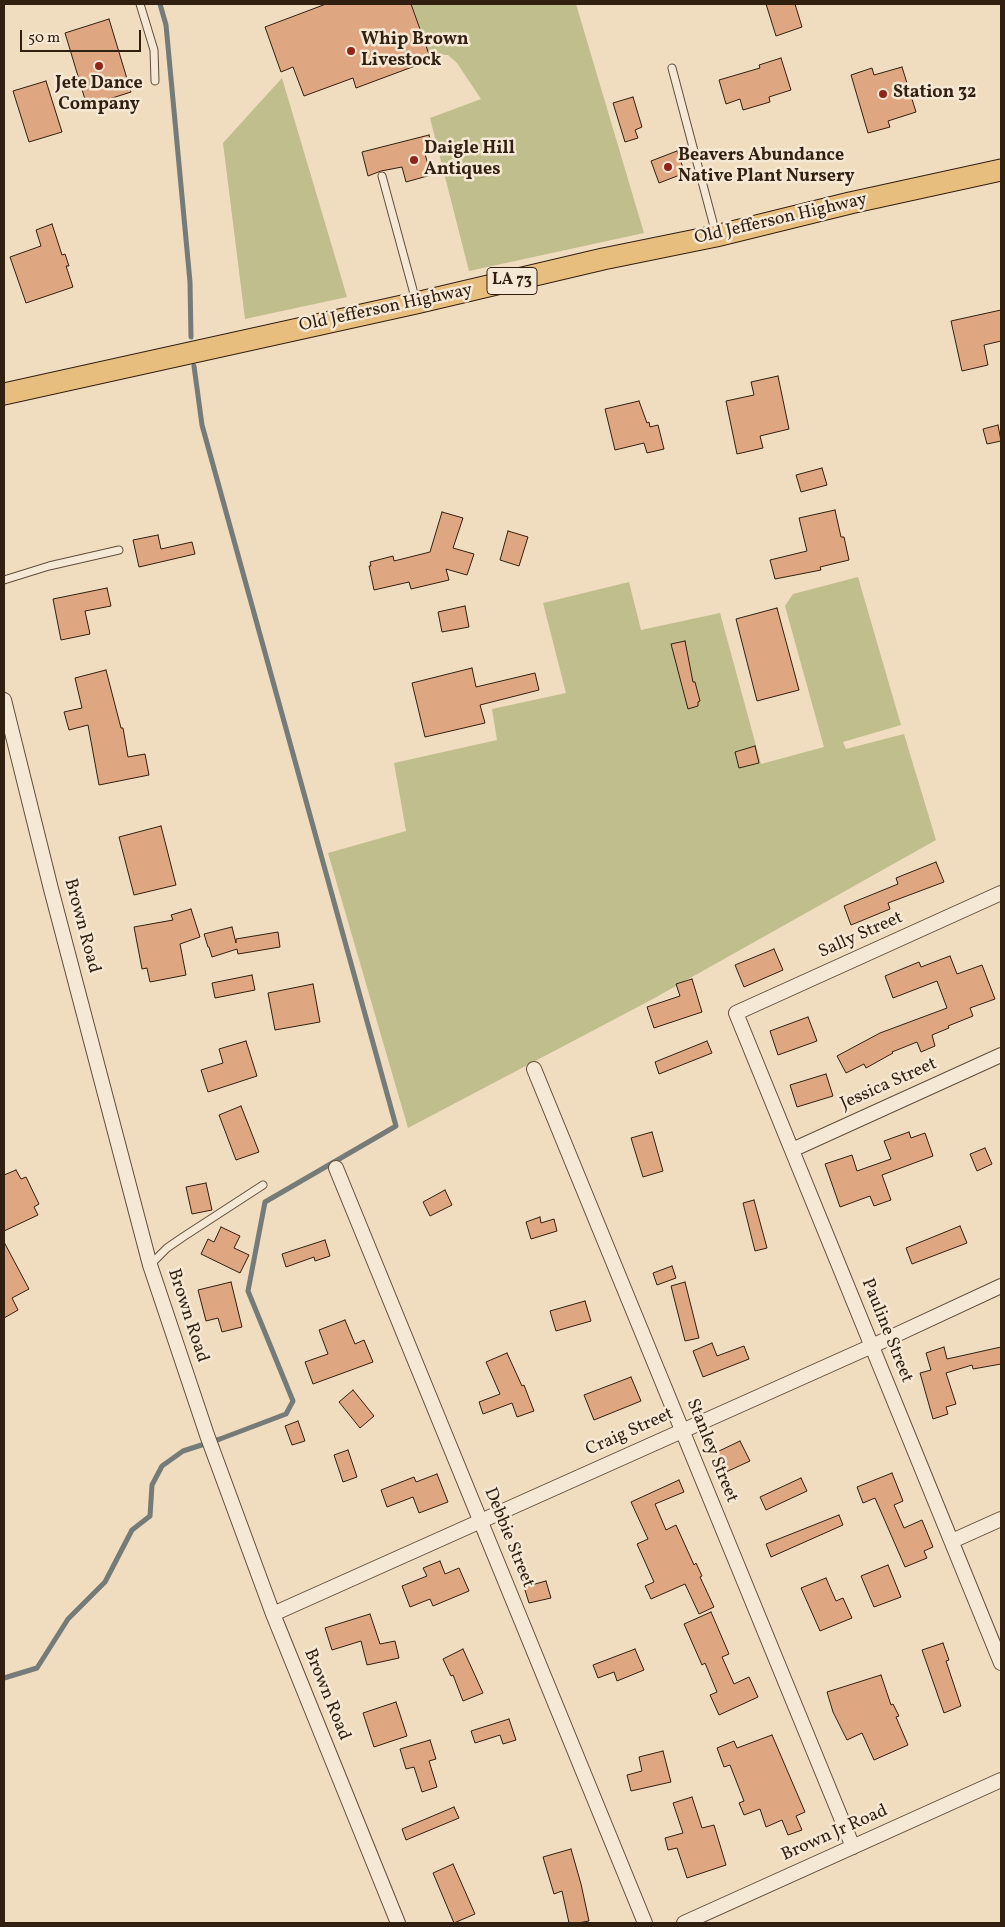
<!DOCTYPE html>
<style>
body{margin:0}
#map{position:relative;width:1005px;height:1927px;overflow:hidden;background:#f0dcbe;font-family:Vollkorn,serif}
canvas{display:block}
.frame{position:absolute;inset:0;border:5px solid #311f10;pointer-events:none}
.scale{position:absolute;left:20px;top:30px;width:121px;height:22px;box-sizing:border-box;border:2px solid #311f10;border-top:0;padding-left:6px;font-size:15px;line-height:18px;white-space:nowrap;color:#311f10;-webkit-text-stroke:4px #f5e8d5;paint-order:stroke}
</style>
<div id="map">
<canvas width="1005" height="1927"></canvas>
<div class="frame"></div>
<div class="scale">50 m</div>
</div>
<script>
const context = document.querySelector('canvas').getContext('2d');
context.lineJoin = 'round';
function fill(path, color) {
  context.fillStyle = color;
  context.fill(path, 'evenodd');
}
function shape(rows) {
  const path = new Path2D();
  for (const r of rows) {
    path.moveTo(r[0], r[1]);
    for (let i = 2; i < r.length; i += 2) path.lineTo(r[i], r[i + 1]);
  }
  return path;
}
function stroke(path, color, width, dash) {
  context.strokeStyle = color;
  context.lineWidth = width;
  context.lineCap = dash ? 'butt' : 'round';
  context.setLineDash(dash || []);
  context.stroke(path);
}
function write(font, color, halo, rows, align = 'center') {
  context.font = font + ' Vollkorn,serif';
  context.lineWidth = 5;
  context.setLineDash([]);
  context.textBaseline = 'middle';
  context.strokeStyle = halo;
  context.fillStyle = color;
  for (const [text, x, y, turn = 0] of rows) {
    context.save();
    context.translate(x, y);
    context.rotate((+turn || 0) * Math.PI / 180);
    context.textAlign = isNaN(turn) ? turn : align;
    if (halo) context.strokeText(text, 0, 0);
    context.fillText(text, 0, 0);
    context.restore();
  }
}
fill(shape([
 [411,4,576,4,644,233,469,271,430,118,481,99,457,63,448,55,429,54],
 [282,78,347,297,245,319,223,143],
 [858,577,901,725,843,742,846,749,904,734,936,840,651,1000,408,1128,328,853,406,831,394,763,497,740,492,709,566,693,543,603,629,582,641,630,720,613,761,764,824,747,785,606,793,594]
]), '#c0be8d');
stroke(shape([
 [160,4,166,25,190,282,191,337],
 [4,1678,37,1668,68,1619,105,1582,132,1530,150,1516,152,1485,162,1466,183,1451,220,1439,286,1414,293,1401,248,1291,265,1202,396,1126,202,425,194,366]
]), '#747b78', 5);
const building = shape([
 [326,4,411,4,431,60,356,88,353,78,304,96,293,67,281,72,265,27,326,4],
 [766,4,795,4,802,27,776,36,766,4],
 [109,19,131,92,87,106,65,33,109,19],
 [781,58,791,90,769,97,770,102,743,110,740,99,726,104,719,80,760,68,759,65,781,58],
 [902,67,916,112,888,121,890,127,868,133,851,75,872,68,874,75,902,67],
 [46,81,62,132,29,142,13,91,46,81],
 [633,97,642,127,635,130,638,138,625,142,613,103,633,97],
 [429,135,434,152,425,154,431,175,406,182,402,167,381,171,368,176,362,152,429,135],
 [677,151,685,173,659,183,651,161,677,151],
 [52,224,62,255,65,254,69,266,66,266,73,287,26,303,10,257,41,246,36,230,52,224],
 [1001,310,1001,341,984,345,988,365,962,371,951,321,1001,310],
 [778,376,789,429,760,436,763,448,737,454,726,401,754,395,751,382,778,376],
 [639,401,647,423,649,422,650,427,658,425,664,449,647,453,644,443,615,450,605,409,639,401],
 [998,425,1001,441,987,444,983,429,998,425],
 [822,468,827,485,801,492,796,475,822,468],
 [835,510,841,537,844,537,849,560,820,567,821,570,775,579,770,560,807,551,799,518,835,510],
 [442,512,463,518,453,548,474,554,467,575,446,569,449,580,411,589,409,582,374,590,369,566,371,566,370,562,393,556,394,561,430,552,442,512],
 [508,531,528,537,519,566,500,560,508,531],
 [158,535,161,549,192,542,195,554,139,567,133,540,158,535],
 [107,588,111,606,85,611,90,634,61,640,53,599,107,588],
 [465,606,469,627,442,632,438,612,465,606],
 [777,608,799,690,757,701,736,619,777,608],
 [685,641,693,682,695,682,700,701,698,702,698,706,688,709,671,644,685,641],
 [472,668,476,687,535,673,539,690,480,705,485,723,425,737,412,683,472,668],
 [106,670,121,728,123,728,128,757,145,754,149,775,99,785,88,725,69,730,64,712,82,708,75,678,106,670],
 [755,746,759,763,739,768,735,752,755,746],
 [161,826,176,885,134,895,119,837,161,826],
 [936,862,944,882,888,903,890,909,851,925,844,906,898,884,896,878,936,862],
 [191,909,200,937,180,944,186,975,150,982,147,968,142,969,134,927,173,920,171,915,191,909],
 [232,927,236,943,236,939,278,932,280,947,238,954,237,949,212,957,209,947,208,947,204,934,232,927],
 [774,949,783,970,744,987,735,965,774,949],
 [950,956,957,974,982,965,995,999,970,1008,973,1016,948,1026,949,1028,932,1035,935,1046,921,1052,917,1042,892,1052,893,1053,866,1068,864,1064,846,1073,837,1056,880,1033,947,1008,937,981,893,998,885,976,919,962,921,967,950,956],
 [252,975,255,990,215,998,212,983,252,975],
 [692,979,702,1012,654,1028,647,1007,680,996,676,984,692,979],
 [313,984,320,1022,275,1030,268,993,313,984],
 [808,1017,817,1041,778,1055,770,1031,808,1017],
 [246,1041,257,1076,208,1092,201,1070,223,1063,219,1049,246,1041],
 [707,1041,712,1053,659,1074,655,1062,707,1041],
 [826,1074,833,1096,797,1107,790,1085,826,1074],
 [241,1106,259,1152,236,1160,219,1115,241,1106],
 [652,1132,663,1171,643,1177,631,1138,652,1132],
 [909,1132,911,1138,925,1133,933,1156,882,1175,891,1200,874,1206,870,1196,840,1207,825,1164,852,1155,857,1171,891,1159,884,1141,909,1132],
 [985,1148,992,1164,977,1171,970,1154,985,1148],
 [16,1170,21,1179,26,1177,39,1204,34,1207,38,1215,4,1231,4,1175,16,1170],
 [206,1183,212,1210,192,1214,186,1187,206,1183],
 [445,1190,452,1205,430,1216,423,1202,445,1190],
 [754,1200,767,1248,755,1251,743,1203,754,1200],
 [540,1217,541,1223,554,1219,557,1231,531,1239,526,1222,540,1217],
 [960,1226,967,1243,912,1264,906,1248,960,1226],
 [221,1227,240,1236,234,1248,249,1255,240,1273,201,1254,208,1239,214,1242,221,1227],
 [325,1240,330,1256,315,1261,314,1257,286,1267,282,1254,325,1240],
 [4,1242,29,1289,12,1298,18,1310,4,1318,4,1242],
 [672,1266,676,1278,657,1285,653,1273,672,1266],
 [231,1282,242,1327,222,1332,218,1318,206,1321,198,1290,231,1282],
 [685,1282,699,1338,685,1341,671,1286,685,1282],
 [585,1301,591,1321,556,1331,550,1311,585,1301],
 [345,1320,355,1344,364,1340,373,1362,313,1384,305,1362,328,1354,319,1330,345,1320],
 [712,1343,717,1356,744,1346,749,1359,703,1377,693,1351,712,1343],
 [944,1347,947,1359,1001,1347,1001,1364,973,1369,972,1365,946,1373,956,1404,946,1407,948,1414,933,1419,920,1373,931,1370,926,1353,944,1347],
 [507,1353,522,1386,524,1385,534,1411,517,1417,512,1403,483,1414,479,1402,500,1394,486,1362,507,1353],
 [631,1377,641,1401,594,1420,584,1395,631,1377],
 [353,1390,374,1416,360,1428,339,1402,353,1390],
 [298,1421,305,1441,292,1445,285,1426,298,1421],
 [740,1441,750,1461,726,1472,717,1452,740,1441],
 [348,1450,357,1477,343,1482,334,1455,348,1450],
 [892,1473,903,1501,894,1505,904,1528,922,1520,933,1547,924,1551,927,1558,905,1567,875,1498,863,1503,857,1487,892,1473],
 [437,1474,448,1502,419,1513,413,1497,387,1507,381,1490,414,1477,416,1482,437,1474],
 [801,1478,807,1491,766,1510,760,1497,801,1478],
 [679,1480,684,1492,655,1504,666,1530,676,1525,694,1565,696,1563,702,1576,700,1577,714,1607,699,1614,685,1584,651,1599,645,1586,654,1582,637,1544,648,1539,631,1502,679,1480],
 [839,1515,843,1525,771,1557,766,1544,839,1515],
 [440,1561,445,1574,459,1568,469,1591,433,1606,430,1599,410,1607,402,1586,427,1576,423,1568,440,1561],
 [888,1565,901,1597,874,1607,861,1576,888,1565],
 [826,1578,836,1601,843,1598,852,1618,820,1631,801,1588,826,1578],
 [546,1581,551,1598,529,1603,524,1587,546,1581],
 [711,1612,729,1654,722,1657,734,1684,749,1677,758,1697,719,1715,710,1695,717,1692,705,1663,702,1665,684,1624,711,1612],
 [370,1614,380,1644,395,1641,399,1658,367,1665,361,1641,332,1650,325,1628,370,1614],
 [943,1643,949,1660,946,1661,961,1706,944,1713,922,1650,943,1643],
 [463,1649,483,1693,463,1701,453,1675,451,1676,443,1659,463,1649],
 [635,1649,644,1670,617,1681,614,1672,598,1678,593,1665,635,1649],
 [881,1675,891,1705,893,1704,899,1716,896,1717,908,1745,874,1760,862,1733,847,1740,833,1712,827,1692,881,1675],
 [396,1702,407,1736,374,1747,363,1713,396,1702],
 [509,1719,516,1740,503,1744,500,1735,475,1743,471,1731,509,1719],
 [772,1735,805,1812,796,1816,802,1830,788,1835,782,1820,766,1827,760,1809,744,1815,739,1803,744,1801,730,1765,724,1767,717,1748,734,1741,737,1748,772,1735],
 [430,1740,436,1759,429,1761,437,1787,422,1792,414,1767,406,1769,400,1749,430,1740],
 [663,1751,671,1782,631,1791,627,1775,642,1771,639,1757,663,1751],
 [692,1797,702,1828,714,1825,726,1865,687,1878,677,1848,668,1850,665,1838,683,1833,673,1803,692,1797],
 [454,1807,459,1818,406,1840,402,1829,454,1807],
 [571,1849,581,1884,589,1921,578,1923,569,1923,562,1891,554,1894,543,1857,571,1849],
 [453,1864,475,1914,454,1923,433,1873,453,1864]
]);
fill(building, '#dea782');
stroke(building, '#311f10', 1);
const lane = shape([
 [140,4,154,50,155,81],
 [672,68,716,234],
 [382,176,416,301],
 [4,580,49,566,119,550],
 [150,1265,167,1248,183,1237,263,1185]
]);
const street = shape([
 [4,700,51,889,150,1265,207,1435,273,1614,398,1923],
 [1001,893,736,1013,1001,1663],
 [534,1069,853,1847],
 [792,1150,1001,1055],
 [336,1168,645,1923],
 [952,1541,1001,1519],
 [273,1614,872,1346,1001,1286],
 [684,1923,1001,1780]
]);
const primary = shape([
 [4,394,416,303,603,259,716,236,850,203,1001,170]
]);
stroke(lane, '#614e3c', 9);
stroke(street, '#614e3c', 16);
stroke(primary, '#311f10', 23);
stroke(lane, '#f5e8d5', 7);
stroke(street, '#f5e8d5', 14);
stroke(primary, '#e8be7f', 21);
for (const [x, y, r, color] of [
 [351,51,5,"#8f2418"],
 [99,66,5,"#8f2418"],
 [883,94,5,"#8f2418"],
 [414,160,5,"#8f2418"],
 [668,167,5,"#8f2418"]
]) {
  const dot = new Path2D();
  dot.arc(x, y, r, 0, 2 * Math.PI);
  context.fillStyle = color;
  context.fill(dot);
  stroke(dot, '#f5e8d5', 2);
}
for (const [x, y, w] of [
 [512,281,50]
]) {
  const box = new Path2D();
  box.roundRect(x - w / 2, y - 13.5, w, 27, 4);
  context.fillStyle = '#f5e8d5';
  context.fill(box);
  stroke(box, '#311f10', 1);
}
write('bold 16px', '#311f10', null, [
 ["LA 73",512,281]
]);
write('bold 18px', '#311f10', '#f5e8d5', [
 ["Whip Brown",361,41],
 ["Livestock",361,62],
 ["Jete Dance",99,85,"center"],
 ["Company",99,106,"center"],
 ["Station 32",893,94],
 ["Daigle Hill",424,150],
 ["Antiques",424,171],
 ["Beavers Abundance",678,157],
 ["Native Plant Nursery",678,178]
], 'left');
write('18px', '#311f10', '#f5e8d5', [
 ["Old Jefferson Highway",781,220,-13],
 ["Old Jefferson Highway",386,309,-12],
 ["Brown Road",81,926,75],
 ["Sally Street",861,936,-24],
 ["Jessica Street",889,1085,-24],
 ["Brown Road",187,1316,72],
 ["Pauline Street",886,1331,68],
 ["Craig Street",630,1433,-24],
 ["Stanley Street",711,1451,68],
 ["Debbie Street",508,1538,68],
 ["Brown Road",326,1695,68],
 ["Brown Jr Road",835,1834,-24]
]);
</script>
